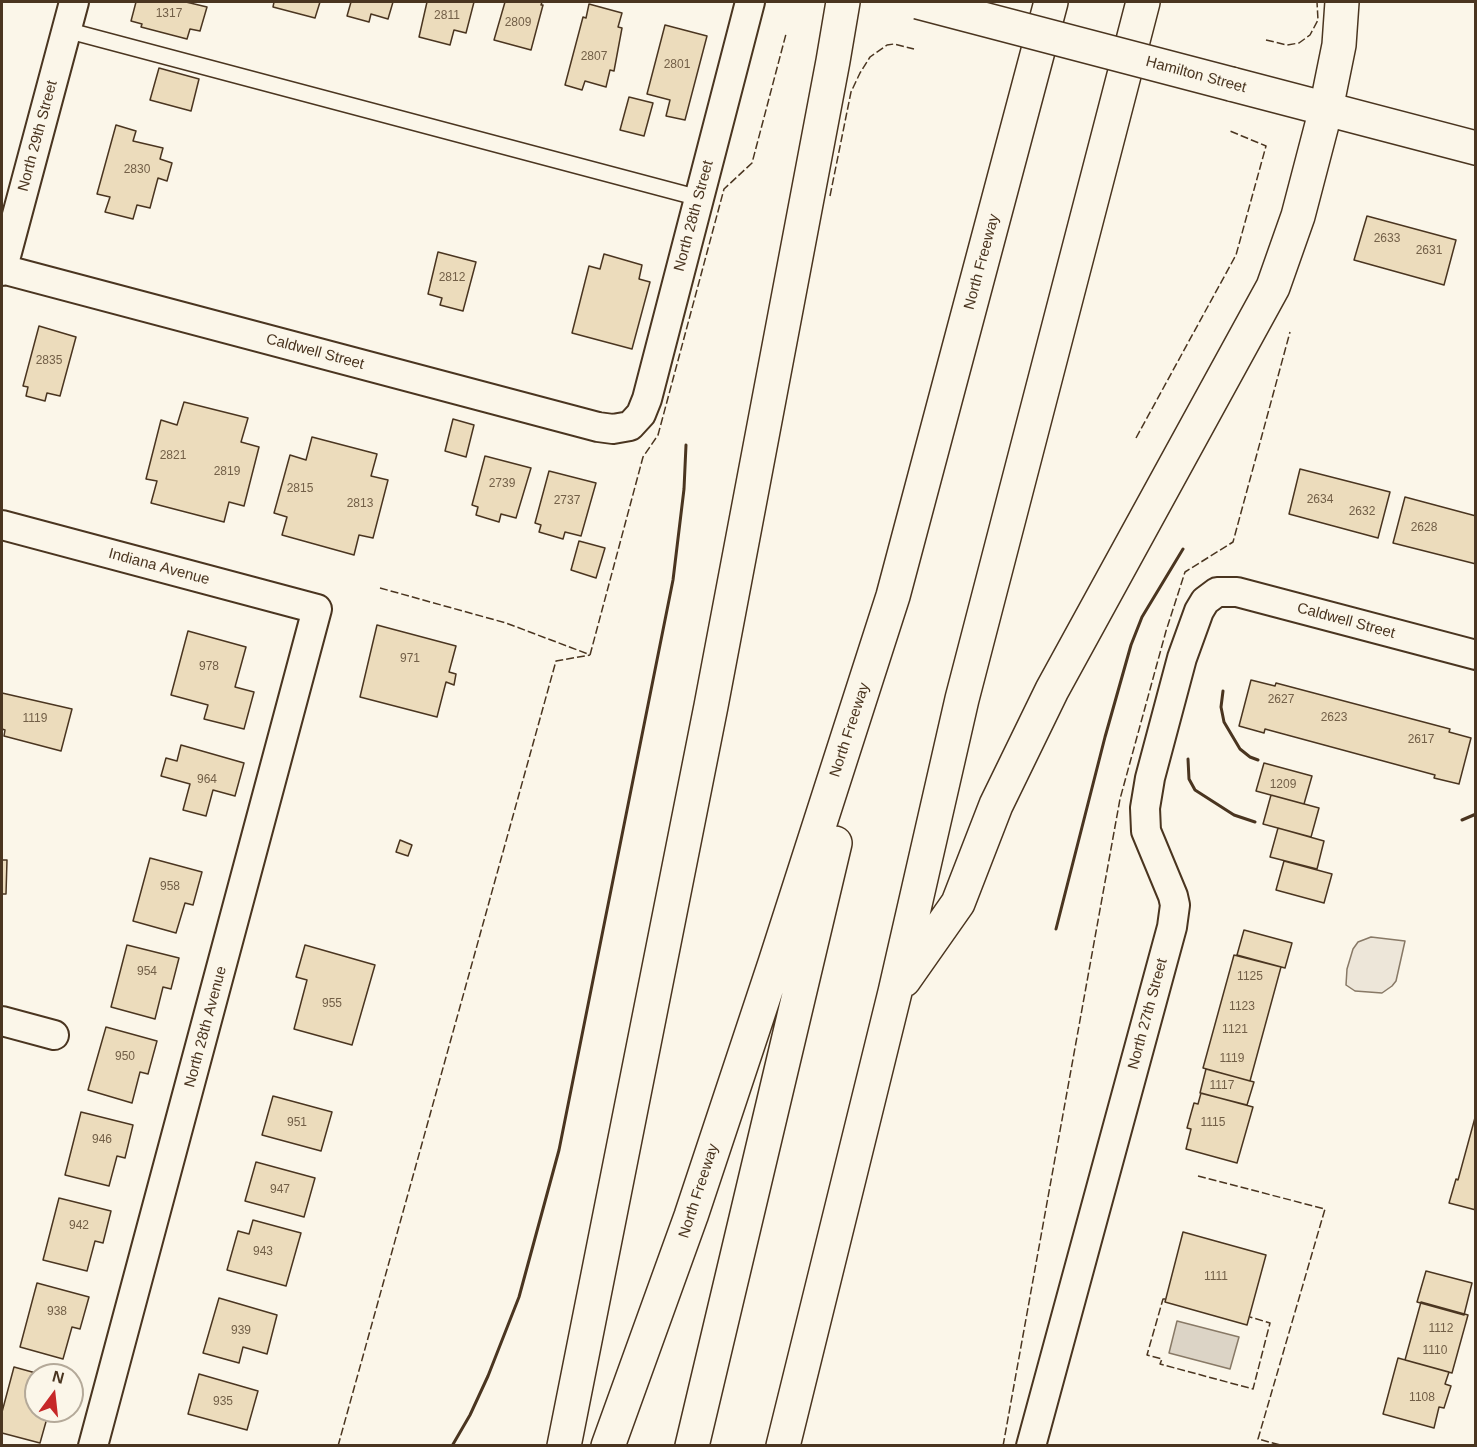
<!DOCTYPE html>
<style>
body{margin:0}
#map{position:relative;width:1477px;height:1447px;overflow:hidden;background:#fbf6e9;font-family:Helvetica,sans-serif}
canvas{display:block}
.frame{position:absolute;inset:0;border:3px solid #4a3520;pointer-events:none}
.north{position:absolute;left:24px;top:1363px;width:60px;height:60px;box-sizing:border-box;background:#fbf6e9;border:2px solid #b4a999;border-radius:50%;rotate:15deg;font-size:16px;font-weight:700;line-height:24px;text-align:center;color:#4a3520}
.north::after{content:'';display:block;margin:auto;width:21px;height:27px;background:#c62828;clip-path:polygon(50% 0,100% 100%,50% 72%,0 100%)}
</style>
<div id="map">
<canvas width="1477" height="1447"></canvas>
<div class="frame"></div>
<div class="north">N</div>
</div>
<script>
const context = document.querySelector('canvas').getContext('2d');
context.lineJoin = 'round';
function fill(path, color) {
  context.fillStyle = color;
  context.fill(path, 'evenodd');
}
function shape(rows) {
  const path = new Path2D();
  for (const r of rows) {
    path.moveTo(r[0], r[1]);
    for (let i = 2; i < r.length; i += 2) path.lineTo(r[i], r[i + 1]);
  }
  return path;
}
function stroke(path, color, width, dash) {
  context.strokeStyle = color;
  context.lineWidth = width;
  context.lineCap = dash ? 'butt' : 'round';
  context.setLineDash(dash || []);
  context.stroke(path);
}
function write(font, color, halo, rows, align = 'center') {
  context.font = font + ' Helvetica,sans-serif';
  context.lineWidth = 4.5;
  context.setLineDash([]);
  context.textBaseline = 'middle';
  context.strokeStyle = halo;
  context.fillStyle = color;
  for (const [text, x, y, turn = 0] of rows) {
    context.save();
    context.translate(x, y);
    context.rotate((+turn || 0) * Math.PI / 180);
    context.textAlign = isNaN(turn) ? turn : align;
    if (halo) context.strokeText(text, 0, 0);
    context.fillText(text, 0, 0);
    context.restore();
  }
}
const green = shape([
 [1371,937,1405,941,1396,981,1392,986,1382,993,1355,991,1346,985,1347,969,1353,949,1358,942,1371,937]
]);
fill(green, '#ede6d9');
stroke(green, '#887966', 1.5);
const water = shape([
 [1177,1321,1239,1337,1230,1369,1169,1353,1177,1321]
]);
fill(water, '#dcd4c6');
stroke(water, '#887966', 1.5);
const building = shape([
 [136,2,186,2,207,7,200,31,190,29,187,39,141,27,142,24,131,21,136,2],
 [274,2,320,2,315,18,273,7,274,2],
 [351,2,393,2,388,19,371,14,369,22,347,16,351,2],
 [427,2,474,2,466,33,454,30,450,45,419,37,427,2],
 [505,2,542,2,541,5,543,5,531,50,494,40,505,2],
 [589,4,622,13,618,27,622,28,614,71,610,70,606,87,585,81,582,90,565,85,583,17,586,18,589,4],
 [665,25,707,36,685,120,666,116,670,100,647,94,665,25],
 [159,68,199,79,191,111,150,100,159,68],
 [629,97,653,103,644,136,620,130,629,97],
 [116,125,136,131,133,141,163,148,160,159,172,163,167,181,158,178,150,208,137,205,133,219,105,212,110,197,97,194,116,125],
 [1367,216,1456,240,1444,285,1354,260,1367,216],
 [438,252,476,262,463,311,440,305,442,298,428,294,438,252],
 [604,254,642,265,639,279,650,282,632,349,572,333,589,266,600,269,604,254],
 [39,326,76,337,60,396,47,393,45,401,26,396,28,387,23,386,39,326],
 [184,402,248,418,241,442,259,447,244,506,229,502,224,522,151,503,157,481,146,479,161,420,177,425,184,402],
 [453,419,474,425,466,457,445,451,453,419],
 [312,437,377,454,371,476,388,480,373,538,359,535,354,555,282,535,287,517,274,513,290,455,306,460,312,437],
 [485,456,531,468,516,518,501,514,499,522,476,515,478,507,472,505,485,456],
 [1300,469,1390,492,1378,538,1289,514,1300,469],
 [549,471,596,483,581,536,565,532,563,539,539,532,541,525,535,523,549,471],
 [1405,497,1476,516,1476,564,1393,543,1405,497],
 [579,541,605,548,596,578,571,570,579,541],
 [377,625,456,646,449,672,456,674,454,685,446,682,437,717,360,697,377,625],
 [188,631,246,647,235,687,254,692,244,729,204,719,208,705,171,695,188,631],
 [1251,680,1275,686,1276,683,1450,729,1449,732,1471,738,1459,784,1434,778,1435,775,1265,729,1264,733,1239,726,1251,680],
 [2,693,72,709,61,751,4,736,5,730,2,729,2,693],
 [181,745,244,763,235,796,213,790,206,816,183,810,190,784,161,776,166,758,177,761,181,745],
 [1264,763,1312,776,1304,804,1256,791,1264,763],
 [1271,795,1319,808,1311,837,1263,824,1271,795],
 [1278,828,1324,841,1317,869,1270,857,1278,828],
 [400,840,412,845,408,856,396,852,400,840],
 [150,858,202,872,193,905,185,903,176,933,133,921,150,858],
 [2,860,7,860,6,894,2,894,2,860],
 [1284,861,1332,874,1324,903,1276,890,1284,861],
 [1244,930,1292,943,1285,968,1237,955,1244,930],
 [127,945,179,958,171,989,163,987,155,1019,111,1007,127,945],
 [305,945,375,965,352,1045,294,1029,307,980,296,977,305,945],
 [1234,955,1281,967,1250,1081,1203,1068,1234,955],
 [106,1027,157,1041,148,1074,140,1072,132,1103,88,1090,106,1027],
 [1206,1069,1254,1082,1247,1105,1200,1093,1206,1069],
 [1201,1093,1253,1107,1237,1163,1186,1149,1191,1129,1187,1128,1194,1103,1198,1104,1201,1093],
 [273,1096,332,1112,321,1151,262,1135,273,1096],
 [81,1112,133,1125,125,1158,117,1156,109,1186,65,1175,81,1112],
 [1476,1114,1476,1210,1449,1203,1456,1179,1458,1180,1476,1114],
 [256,1162,315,1178,304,1217,245,1201,256,1162],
 [59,1198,111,1211,103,1243,95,1241,87,1271,43,1260,59,1198],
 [253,1220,301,1233,286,1286,227,1270,238,1231,249,1234,253,1220],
 [1183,1232,1266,1255,1247,1325,1165,1302,1183,1232],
 [1426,1271,1472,1283,1464,1315,1417,1302,1426,1271],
 [37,1283,89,1297,80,1329,72,1327,63,1359,20,1347,37,1283],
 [219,1298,277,1315,267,1354,243,1347,239,1363,203,1353,219,1298],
 [1421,1302,1468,1315,1452,1373,1405,1360,1421,1302],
 [1398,1358,1449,1372,1445,1384,1451,1386,1444,1408,1439,1407,1434,1428,1383,1414,1398,1358],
 [14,1367,43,1375,36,1375,36,1411,57,1411,57,1414,49,1411,40,1443,2,1433,2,1412,14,1367],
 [199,1374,258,1391,247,1430,188,1414,199,1374]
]);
fill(building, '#ecdcbc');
stroke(building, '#4a3520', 1.5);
const service = shape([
 [66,30,699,198]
]);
const minor = shape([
 [2,269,598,427,613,429,630,426,641,414,647,399,750,2],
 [2,271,74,2],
 [2,525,317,609,93,1446],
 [2,1021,54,1035],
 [1031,1446,1172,927,1175,905,1173,896,1146,831,1145,808,1150,778,1182,658,1199,611,1205,601,1217,592,1237,592,1476,655]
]);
const secondary = shape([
 [1231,84,1476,148]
]);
const motorway = shape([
 [904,980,958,903,996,805,1052,690,1273,287,1298,216,1326,109,1339,45,1342,2],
 [564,1446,711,706,833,61,843,2],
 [608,1446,691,1216,775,963,893,596,1051,2],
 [692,1446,835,843],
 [783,1446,895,992,962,699,1143,2]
]);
stroke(service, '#4a3520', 18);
stroke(minor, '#4a3520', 32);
stroke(secondary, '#4a3520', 36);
stroke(motorway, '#4a3520', 36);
stroke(service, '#fbf6e9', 15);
stroke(minor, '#fbf6e9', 28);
stroke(secondary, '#fbf6e9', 33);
stroke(motorway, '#fbf6e9', 33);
const secondaryBridge = shape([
 [918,2,1231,84]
]);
stroke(secondaryBridge, '#4a3520', 36, []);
stroke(secondaryBridge, '#fbf6e9', 33);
stroke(shape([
 [1266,40,1287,45,1299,43,1310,35,1318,20,1317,2],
 [830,196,851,92,860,73,870,57,887,45,894,44,914,49],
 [1136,438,1236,255,1266,146,1230,131],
 [380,588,506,623,588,654],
 [590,655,643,457,658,435,724,189,752,163,786,34],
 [1198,1176,1325,1209,1258,1439,1284,1446],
 [1165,1299,1163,1299,1147,1355,1162,1359,1160,1364,1253,1389,1270,1323,1250,1317],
 [338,1446,556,661,590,655],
 [1003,1446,1120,799,1166,631,1185,572,1233,542,1290,332]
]), '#4a3520', 1.5, [8, 3]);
stroke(shape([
 [1223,691,1221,707,1224,722,1240,749,1250,757,1258,760],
 [1188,759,1189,779,1195,790,1234,815,1255,822],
 [1462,820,1476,814],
 [1056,929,1105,737,1131,645,1142,617,1183,549],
 [452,1446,470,1415,488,1376,519,1297,559,1150,673,580,684,489,686,445]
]), '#4a3520', 3);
write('12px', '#725f47', null, [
 ["1317",169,14],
 ["2811",447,16],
 ["2809",518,23],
 ["2807",594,57],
 ["2801",677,65],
 ["2830",137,170],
 ["2633",1387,239],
 ["2631",1429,251],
 ["2812",452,278],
 ["2835",49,361],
 ["2821",173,456],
 ["2819",227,472],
 ["2739",502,484],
 ["2815",300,489],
 ["2634",1320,500],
 ["2737",567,501],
 ["2813",360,504],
 ["2632",1362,512],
 ["2628",1424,528],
 ["971",410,659],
 ["978",209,667],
 ["2627",1281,700],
 ["2623",1334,718],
 ["1119",35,719],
 ["2617",1421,740],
 ["964",207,780],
 ["1209",1283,785],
 ["958",170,887],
 ["954",147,972],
 ["1125",1250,977],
 ["955",332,1004],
 ["1123",1242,1007],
 ["1121",1235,1030],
 ["950",125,1057],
 ["1119",1232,1059],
 ["1117",1222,1086],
 ["951",297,1123],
 ["1115",1213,1123],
 ["946",102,1140],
 ["947",280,1190],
 ["942",79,1226],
 ["943",263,1252],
 ["1111",1216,1277],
 ["938",57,1312],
 ["1112",1441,1329],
 ["939",241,1331],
 ["1110",1435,1351],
 ["1108",1422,1398],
 ["935",223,1402]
]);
write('15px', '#4a3520', '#fbf6e9', [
 ["Hamilton Street",1196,75,15],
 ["North 29th Street",38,136,-75],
 ["North 28th Street",694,216,-75],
 ["North Freeway",982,262,-75],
 ["Caldwell Street",315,352,15],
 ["Indiana Avenue",159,567,15],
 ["Caldwell Street",1346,621,15],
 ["North Freeway",850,730,-72],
 ["North 27th Street",1148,1014,-75],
 ["North 28th Avenue",206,1027,-75],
 ["North Freeway",699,1191,-72]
]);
</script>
